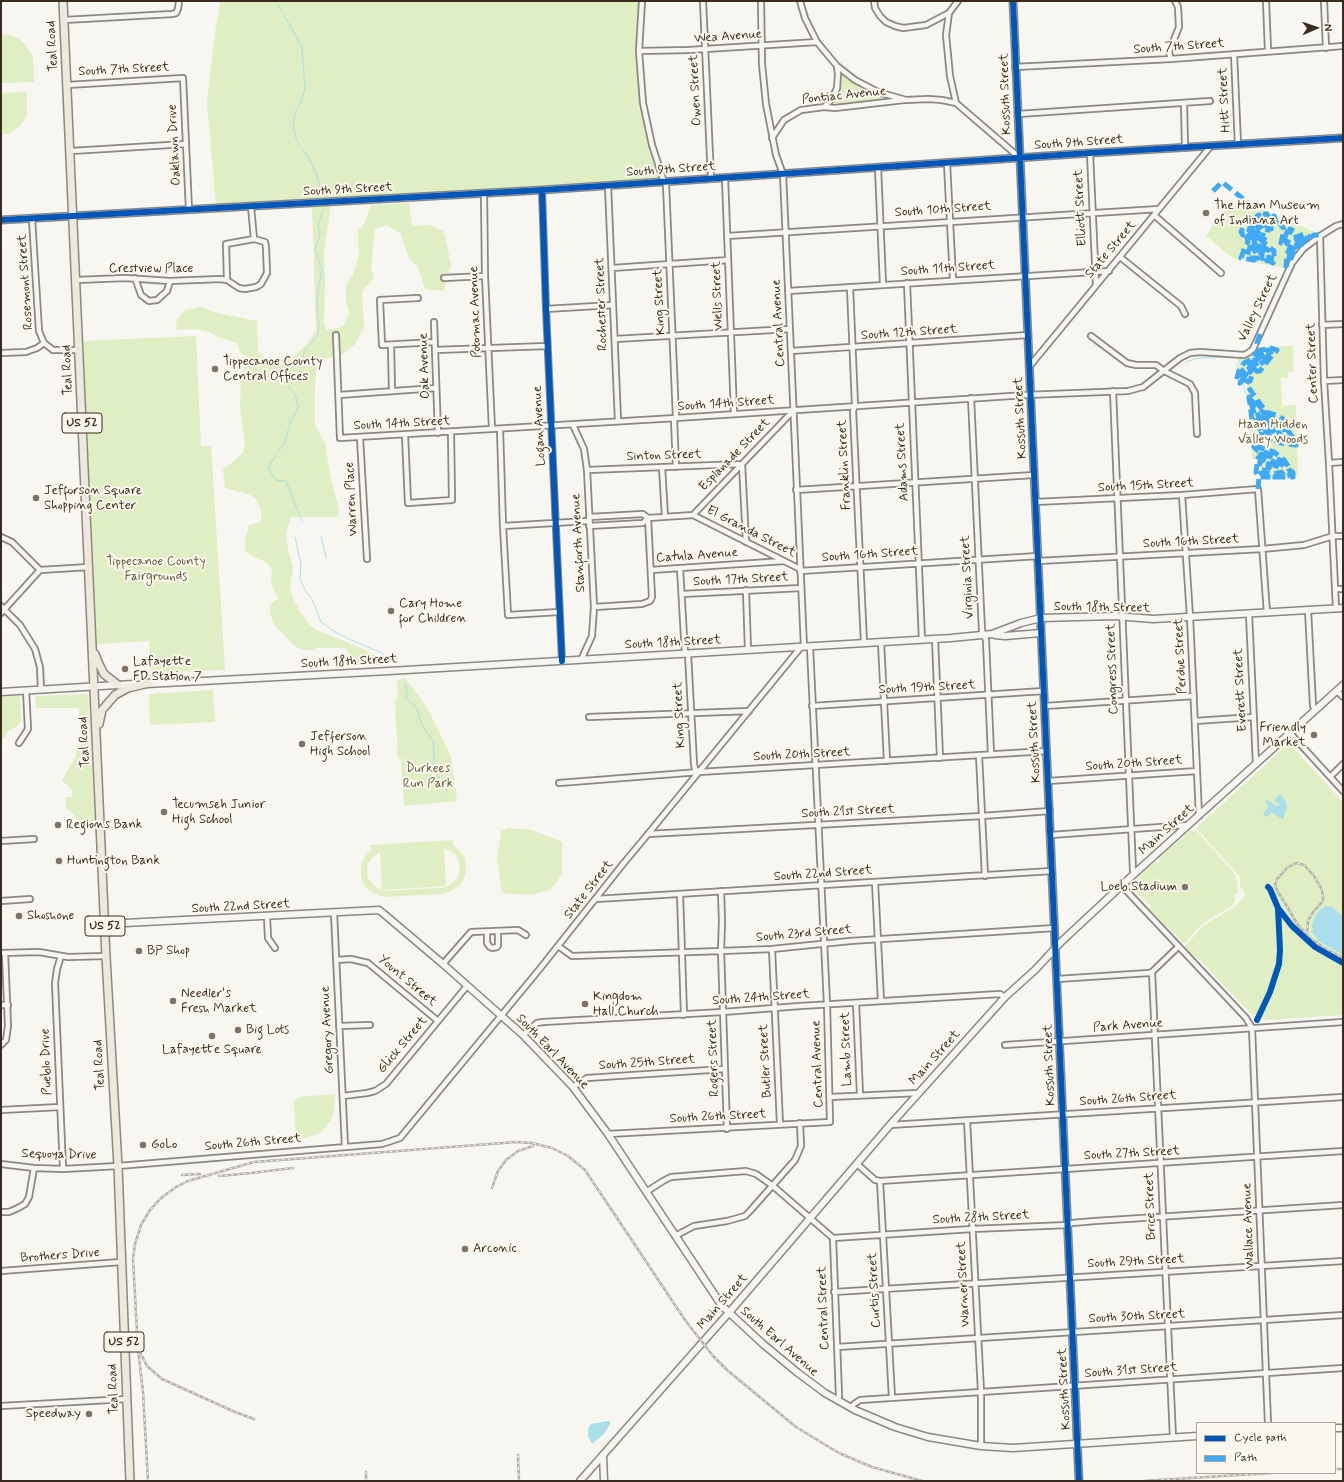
<!DOCTYPE html>
<style>
body{margin:0}
#map{position:relative;width:1344px;height:1482px;overflow:hidden;background:#f8f6f0;font-family:Mynerve,sans-serif}
canvas{display:block}
.frame{position:absolute;inset:0;border:2px solid #3b2a1e;pointer-events:none}
.legend{position:absolute;left:1196px;top:1422px;width:140px;height:52px;box-sizing:border-box;background:#fbf7ec;border:1px solid #aea59a;margin:0;padding:5px 7px;list-style:none;font-size:12px;color:#3b2a1e}
.legend li{display:flex;align-items:center;gap:8px;height:20px}
.legend b{width:20px;border:1px solid #aea59a}
.north{position:absolute;left:1296px;top:8px;width:40px;height:40px;-webkit-text-stroke:3px #fbf7ec;paint-order:stroke;rotate:88deg;font-size:11px;font-weight:700;line-height:16px;text-align:center;color:#3b2a1e}
.north::after{content:'';display:block;margin:auto;width:14px;height:18px;background:#3b2a1e;clip-path:polygon(50% 0,100% 100%,50% 72%,0 100%)}
</style>
<div id="map">
<canvas width="1344" height="1482"></canvas>
<div class="frame"></div>
<ul class="legend">
<li><b style="height:5px;background:#0057b8"></b>Cycle path</li>
<li><b style="height:5px;background:#3fa9f5"></b>Path</li>
</ul>
<div class="north">N</div>
</div>
<script>
const context = document.querySelector('canvas').getContext('2d');
context.lineJoin = 'round';
function fill(path, color) {
  context.fillStyle = color;
  context.fill(path, 'evenodd');
}
function shape(rows) {
  const path = new Path2D();
  for (const r of rows) {
    path.moveTo(r[0], r[1]);
    for (let i = 2; i < r.length; i += 2) path.lineTo(r[i], r[i + 1]);
  }
  return path;
}
function stroke(path, color, width, dash) {
  context.strokeStyle = color;
  context.lineWidth = width;
  context.lineCap = dash ? 'butt' : 'round';
  context.setLineDash(dash || []);
  context.stroke(path);
}
function write(font, color, halo, rows, align = 'center') {
  context.font = font + ' Mynerve,sans-serif';
  context.lineWidth = 4;
  context.setLineDash([]);
  context.textBaseline = 'middle';
  context.strokeStyle = halo;
  context.fillStyle = color;
  for (const [text, x, y, turn = 0] of rows) {
    context.save();
    context.translate(x, y);
    context.rotate((+turn || 0) * Math.PI / 180);
    context.textAlign = isNaN(turn) ? turn : align;
    if (halo) context.strokeText(text, 0, 0);
    context.fillText(text, 0, 0);
    context.restore();
  }
}
fill(shape([
 [220,1,641,1,638,78,641,105,649,145,659,179,216,205,207,102,215,33],
 [1,34,11,35,22,41,33,56,34,82,1,83],
 [842,74,858,84,892,97,892,99,891,100,833,105,832,104,841,85],
 [27,92,27,114,22,124,9,134,1,134,1,93],
 [1242,196,1253,205,1319,234,1288,269,1233,258,1206,236,1217,218,1227,209,1235,205],
 [409,203,412,226,431,225,444,232,451,265,444,291,425,289,418,267,409,259,401,234,387,225,375,229,371,268,374,278,362,291,364,327,355,344,343,354,325,359,317,363,315,388,315,425,325,443,330,474,339,510,338,517,291,517,286,533,288,550,293,568,290,587,294,602,307,622,316,630,361,648,381,659,386,665,347,665,350,655,345,648,316,648,310,650,300,649,292,644,273,623,270,612,270,605,278,598,271,583,272,568,264,561,255,558,245,550,245,541,249,525,261,522,261,509,255,498,248,494,225,488,223,469,234,461,243,453,245,445,240,406,241,374,247,364,247,357,240,352,237,343,218,337,209,332,195,329,177,330,176,321,185,310,201,307,217,313,257,321,258,352,266,358,279,361,292,358,306,345,316,330,312,206,331,204,324,252,325,283,324,321,326,330,343,327,349,313,346,301,346,285,353,276,359,254,358,232,365,222,371,205],
 [196,336,201,446,211,446,225,670,151,673,149,641,97,644,83,341],
 [1293,346,1294,372,1288,372,1288,378,1281,378,1282,406,1296,405,1298,476,1261,478,1260,463,1258,463,1257,459,1252,459,1247,378,1239,379,1239,357,1259,347],
 [405,678,427,707,451,756,457,801,404,806,401,759,398,759,395,703,398,696,397,681],
 [213,690,215,722,150,725,149,694],
 [88,694,95,825,87,825,80,823,72,813,68,809,66,810,66,797,72,797,72,790,62,780,75,758,81,736,79,708,36,708,35,696],
 [18,696,20,697,21,719,20,723,16,727,8,731,5,738,2,738,1,697],
 [1289,743,1343,802,1343,1015,1266,1020,1251,1014,1199,959,1191,954,1184,947,1203,926,1234,907,1245,896,1244,890,1240,886,1240,877,1196,828],
 [508,828,532,830,562,842,562,872,556,883,550,890,531,895,502,893,497,859,501,832],
 [1191,830,1193,832,1196,830,1234,873,1236,877,1238,893,1235,894,1235,901,1233,905,1208,920,1196,930,1184,944,1167,926,1166,926,1150,909,1151,907,1141,896,1140,896,1131,886,1144,871,1156,862,1158,863,1160,861,1159,858],
 [453,840,453,845,460,851,465,858,466,871,464,879,460,885,450,892,441,894,384,897,373,893,366,888,362,881,361,872,361,864,365,857,371,850,370,845],
 [444,848,455,854,458,860,460,867,459,874,456,880,448,886,441,888,385,891,376,888,368,878,367,872,368,863,372,858,380,852,382,890,446,886],
 [335,1094,334,1110,332,1118,327,1125,320,1133,309,1137,296,1140,294,1102,298,1097]
]), '#e0eec3');
fill(shape([
 [1280,794,1285,800,1287,807,1283,820,1272,812,1267,817,1263,814,1269,806,1265,803,1267,800,1278,807,1279,803,1275,802,1275,799],
 [1326,906,1332,907,1343,916,1343,955,1318,941,1317,938,1311,932,1313,931,1312,925,1316,914,1321,909],
 [607,1421,610,1421,610,1424,604,1434,592,1444,588,1436,588,1429,591,1424]
]), '#aadeeb');
stroke(shape([
 [276,1,302,47,305,88,301,102,295,113,293,125,296,138,300,146],
 [302,150,306,153,316,173,322,192],
 [1339,221,1343,220],
 [1322,232,1335,223],
 [1248,356,1251,355,1256,350],
 [1241,357,1237,365,1256,425,1274,436],
 [1186,362,1198,358,1240,357],
 [302,521,286,481,276,480,268,468,279,450,284,444,291,420,295,414,298,407,295,394,289,387,284,375,285,367,296,366,303,361,304,352,317,336,319,328,317,304,318,288,322,271,315,249,320,235,318,224,323,210],
 [321,536,326,558],
 [295,537,301,564,300,579,306,592,312,599,321,622,335,632,349,639,382,653,388,660],
 [404,684,406,685,407,689,406,698,417,708,421,723,426,732,433,740,434,755,433,768,448,793]
]), '#aadeeb', 1);
const street = shape([
 [642,1,639,51,643,103,652,145,664,182,666,184,676,418],
 [703,1,711,179],
 [761,1,762,64,766,104,776,155,783,174,804,647],
 [800,1,805,18,817,42,837,66,855,80,878,92,906,100,928,99,942,100,956,103,1020,158],
 [874,1,875,8,880,16,886,22,895,26,903,28,926,25,949,13],
 [1266,1,1268,51],
 [1324,1,1326,48],
 [64,20,172,14,176,13,178,9,179,1],
 [639,51,689,50,817,42],
 [1234,54,1238,145],
 [1171,59,1169,52,1179,27,1178,7,1175,1],
 [1015,67,1171,59,1343,46],
 [67,85,183,78,189,210],
 [956,103,950,76,946,35,949,13,958,1],
 [1184,103,1185,148],
 [824,107,832,99,837,88,838,74,837,66],
 [1018,114,1210,101],
 [772,138,784,120,801,110,824,107,835,108,904,100],
 [71,151,186,144],
 [1090,153,1096,285],
 [947,163,953,280],
 [878,168,883,284],
 [725,178,734,414],
 [608,186,618,421],
 [542,190,546,309,562,661],
 [484,193,485,276,492,429],
 [1154,215,1221,273],
 [32,219,39,331,44,343],
 [727,236,1159,209],
 [1320,236,1324,381,1329,463,1336,609],
 [1120,257,1181,306,1185,314],
 [612,268,728,260],
 [135,278,141,295,149,301,157,300,167,291,170,281],
 [444,278,485,276],
 [76,280,125,278,170,281,220,279,227,280,239,288,245,289,256,287,261,284,267,273,266,247,265,242,254,239,251,207],
 [227,280,226,244,254,239],
 [907,283,922,640],
 [850,287,855,406,853,411,864,643],
 [788,291,1109,271],
 [418,298,380,300,382,345,435,342],
 [546,309,613,305],
 [434,322,438,433],
 [1322,325,1343,324],
 [336,335,340,438,676,418,1026,395,1128,391,1143,387,1180,358,1190,353,1200,352,1244,355,1248,353,1253,349,1292,263,1303,249,1320,236,1336,226,1343,224],
 [1091,336,1127,363,1136,365,1156,365,1164,371,1190,384,1195,393,1197,434],
 [615,339,790,329],
 [391,345,392,391],
 [435,350,547,346],
 [791,351,1028,335],
 [1,353,26,352,37,348,44,343,53,350,79,350],
 [1029,367,1210,147],
 [1324,381,1343,380],
 [1113,391,1133,871,1134,874],
 [339,395,436,388],
 [971,398,982,631,986,640,991,754],
 [674,419,676,467],
 [573,425,584,449,587,470,594,607,592,636,581,660],
 [500,429,503,526,508,615,559,612],
 [405,435,408,503,452,500,451,433],
 [360,438,367,559],
 [1329,463,1343,462],
 [662,467,665,517],
 [587,470,742,464,746,542],
 [796,490,1034,475],
 [1182,495,1190,617,1199,816],
 [1035,502,1182,495,1258,489,1267,613],
 [693,515,793,411],
 [693,515,800,569],
 [589,517,643,514,648,518,693,515],
 [503,526,588,521],
 [589,526,643,523,648,518],
 [1,537,12,542,40,570,89,567],
 [1038,561,1262,549,1304,545,1333,536,1343,536],
 [680,568,685,654],
 [651,570,784,561],
 [800,571,1038,556],
 [1335,589,1343,589],
 [746,590,748,650],
 [682,594,801,588],
 [1,606,20,625,35,649,40,667,41,690],
 [594,607,642,604,650,601,652,597,648,518],
 [1308,610,1313,706,1315,710],
 [1,613,40,570],
 [1249,614,1256,764],
 [935,639,940,758],
 [881,642,887,761],
 [688,654,694,764,695,769,699,772],
 [1337,691,1343,697],
 [812,706,1044,691],
 [1045,706,1194,696],
 [589,717,749,711],
 [1195,721,1254,717],
 [1290,733,1343,791],
 [19,743,28,729,26,690],
 [979,755,985,876],
 [1330,777,1343,764],
 [1048,781,1197,771],
 [559,783,699,772,1047,751],
 [648,834,982,816,1050,811],
 [1051,835,1188,825],
 [1,841,34,839],
 [875,882,881,1001],
 [1122,886,1246,1018,1252,1028,1268,1423],
 [721,891,722,922,721,951,727,1129],
 [680,894,684,1015],
 [596,899,1052,871],
 [1,901,30,899],
 [334,913,345,1147],
 [267,917,268,938,275,948],
 [487,932,487,943,490,947,492,948,497,947,498,945,498,931],
 [558,946,572,956,721,951,772,949,850,941,1055,928],
 [772,949,780,1124],
 [1,953,39,952,68,957,106,956],
 [61,956,57,969,55,983,63,1169],
 [336,960,351,959,368,963,438,1021],
 [443,964,471,932,518,930,526,935],
 [1152,972,1173,1438],
 [1057,979,1149,973,1152,972,1178,947],
 [856,1003,860,1095],
 [1,1005,8,1005],
 [339,1026,370,1025],
 [523,1035,537,1023,543,1022,723,1012,800,1006,1000,994,1005,997],
 [1,1045,6,1040,8,1026,5,953],
 [1005,1045,1343,1022],
 [573,1087,587,1078,725,1069],
 [343,1096,367,1093,375,1091,386,1084,467,986],
 [830,1097,918,1093],
 [1,1110,60,1107],
 [967,1120,981,1392,981,1446],
 [890,1125,1343,1097],
 [608,1134,830,1122,827,1004,810,647],
 [1,1164,34,1168,63,1169,118,1166,382,1144,400,1138,538,971,623,864,648,834,801,647],
 [857,1164,875,1180,880,1181,1343,1151],
 [880,1181,892,1398],
 [646,1192,663,1181,671,1177,746,1171,756,1174,773,1186,833,1238,972,1229,1068,1225,1072,1223,1095,1221,1343,1205],
 [1,1212,9,1212,18,1208,25,1204,29,1197,34,1168],
 [675,1236,694,1226,727,1221,745,1216,750,1211,795,1160,801,1146,800,1123],
 [833,1238,839,1396,838,1401],
 [1,1271,121,1262],
 [834,1292,1343,1261],
 [837,1347,1343,1315],
 [1,1406,127,1399],
 [851,1408,854,1404,860,1400,1343,1368]
]);
const secondary = shape([
 [1013,1,1079,1481],
 [1,220,542,190,1090,153,1343,138],
 [995,635,1005,636,1041,633],
 [146,684,389,671,951,638,992,634,1021,623,1041,618,1115,616,1153,619,1343,608],
 [1,692,134,684],
 [105,924,379,910,384,914,443,964,523,1035,573,1087,608,1134,722,1306,763,1344,798,1373,825,1393,855,1410,895,1427,928,1437,981,1446,1013,1448,1197,1436],
 [1335,1428,1343,1428],
 [603,1455,604,1481],
 [580,1481,733,1308,890,1125,1005,997,1035,970,1062,941,1134,874,1343,685]
]);
const primary = shape([
 [63,1,106,957,118,1166,130,1481],
 [95,654,98,662,104,674,118,685],
 [99,724,102,710,115,695,128,688,149,683]
]);
stroke(street, '#8b8781', 8);
stroke(secondary, '#8b8781', 9);
stroke(primary, '#8b8781', 10);
stroke(street, '#f6f5f1', 4.5);
stroke(secondary, '#f6f5f1', 6);
stroke(primary, '#eee8dd', 7);
const rail = shape([
 [1307,934,1308,921,1313,912,1323,901,1323,898,1322,890,1314,876,1304,865,1296,863,1287,868,1277,879,1275,885,1277,890,1298,925,1311,939,1326,949,1343,958],
 [182,1175,200,1174],
 [219,1176,251,1173,293,1168],
 [492,1188,498,1171,506,1160,518,1151,533,1146],
 [141,1354,147,1366,162,1379,235,1412,254,1419],
 [518,1455,519,1481],
 [1335,1469,1343,1469],
 [366,1472,366,1481],
 [148,1481,143,1392,138,1349,133,1259,135,1244,141,1225,150,1210,160,1199,176,1187,188,1181,254,1162,516,1142,532,1143,552,1148,568,1156,585,1170,685,1320,713,1356,727,1370,796,1427,819,1441,839,1453,872,1467,922,1481],
 [1143,1481,1271,1473]
]);
stroke(rail, '#b3b0ac', 2.5);
stroke(rail, '#fbf7ec', 1, [3]);
stroke(shape([
 [1213,191,1222,182,1252,206,1241,232,1243,235,1248,234,1251,224,1256,221,1257,216,1259,215,1258,220,1249,233,1247,238,1248,242,1245,247,1241,258,1253,260,1262,259,1262,255,1254,242,1255,234,1264,220,1263,219,1251,239,1251,244,1259,258,1249,258,1247,256,1250,247,1249,235,1260,218,1262,218,1265,221,1257,232,1255,240,1258,248,1263,253,1267,261,1269,259,1268,252,1258,245,1257,239,1258,232,1264,223,1266,225,1260,244,1261,246,1270,251,1272,255,1271,262,1273,263,1274,259,1274,251,1263,242,1270,224,1265,214,1267,214,1271,222,1271,229,1276,223,1274,216,1284,229,1281,243,1283,243,1287,232,1288,233,1286,241,1287,244,1289,239,1290,229,1296,232,1296,237,1304,234,1308,236,1307,238,1293,249,1289,258,1290,251,1293,248,1305,237,1304,236,1300,238,1292,243,1287,254,1286,266,1290,261,1294,251,1297,247,1314,235,1320,235],
 [1260,334,1257,343,1259,350,1252,359,1244,363,1239,371,1236,381,1237,383,1240,383,1252,370,1266,360,1271,354,1271,350,1268,350,1261,354,1249,368,1250,368,1257,361,1262,354,1266,352,1269,354,1266,358,1251,367,1242,380,1239,380,1239,376,1243,370,1253,362,1262,350,1271,348,1277,350,1265,364,1260,371,1256,371,1252,375,1250,381,1248,381,1246,384,1266,412,1279,416,1284,420,1287,429,1295,441,1296,445,1281,443,1274,440,1266,433,1264,427,1256,420,1250,399,1262,411,1279,423,1286,432,1289,439,1288,441,1285,440,1285,435,1278,425,1269,421,1257,412,1259,418,1274,436,1276,437,1281,437,1281,435,1275,433,1264,423,1263,420,1276,428,1285,441,1292,444,1292,441,1288,431,1278,420,1266,413,1252,398,1249,397,1252,420,1258,424,1261,431,1270,440,1269,442,1268,442,1264,436,1258,433,1255,433,1255,437,1258,443,1257,445,1254,443,1254,447,1258,451,1279,461,1284,467,1284,471,1283,472,1273,474,1267,473,1264,472,1266,463,1269,464,1268,467,1272,470,1275,469,1276,466,1269,461,1263,460,1260,462,1259,468,1260,472,1263,475,1274,477,1288,476,1291,473,1288,467,1280,460,1259,449,1258,447,1274,452,1284,460,1293,473,1293,477,1259,477,1256,472,1258,458,1264,458,1271,461,1281,468,1278,465,1267,457,1261,454,1260,455,1261,457,1263,455],
 [1258,489,1259,477]
]), '#3fa9f5', 5, [10, 5]);
stroke(shape([
 [1013,1,1079,1481],
 [542,190,546,309,562,661],
 [1,220,542,190,1090,153,1343,138],
 [1268,887,1270,889,1278,908,1292,926,1315,947,1343,963],
 [1257,1020,1270,992,1279,964,1280,950,1278,908]
]), '#0057b8', 6);
for (const [x, y, r, color] of [
 [1206,213,4,"#7d7168"],
 [215,369,4,"#7d7168"],
 [36,498,4,"#7d7168"],
 [391,611,4,"#7d7168"],
 [125,669,4,"#7d7168"],
 [1314,735,4,"#7d7168"],
 [302,744,4,"#7d7168"],
 [164,812,4,"#7d7168"],
 [58,825,4,"#7d7168"],
 [59,861,4,"#7d7168"],
 [1185,887,4,"#7d7168"],
 [19,916,4,"#7d7168"],
 [139,951,4,"#7d7168"],
 [173,1001,4,"#7d7168"],
 [585,1004,4,"#7d7168"],
 [238,1030,4,"#7d7168"],
 [212,1036,4,"#7d7168"],
 [143,1145,4,"#7d7168"],
 [465,1249,4,"#7d7168"],
 [89,1414,4,"#7d7168"]
]) {
  const dot = new Path2D();
  dot.arc(x, y, r, 0, 2 * Math.PI);
  context.fillStyle = color;
  context.fill(dot);
  stroke(dot, '#fbf7ec', 1.5);
}
for (const [x, y, w] of [
 [82,423,40],
 [105,926,40],
 [124,1342,40]
]) {
  const box = new Path2D();
  box.roundRect(x - w / 2, y - 10, w, 20, 3);
  context.fillStyle = '#fbf7ec';
  context.fill(box);
  stroke(box, '#3b2a1e', 1);
}
write('bold 12px', '#3b2a1e', null, [
 ["US 52",82,423],
 ["US 52",105,926],
 ["US 52",124,1342]
]);
write('13px', '#3b2a1e', '#fbf7ec', [
 ["Wea Avenue",728,37,-4],
 ["Teal Road",53,46,-93],
 ["South 7th Street",1179,47,-4],
 ["South 7th Street",124,70,-3],
 ["Owen Street",696,90,-93],
 ["Kossuth Street",1006,94,-92],
 ["Pontiac Avenue",844,96,-6],
 ["Hitt Street",1225,100,-93],
 ["South 9th Street",1079,143,-4],
 ["Oaklawn Drive",175,145,-93],
 ["South 9th Street",671,170,-4],
 ["South 9th Street",348,190,-3],
 ["Elliott Street",1081,208,-93],
 ["South 10th Street",943,210,-4],
 ["State Street",1111,250,-50],
 ["Crestview Place",151,269],
 ["South 11th Street",948,269,-4],
 ["Rosemont Street",26,282,-94],
 ["Wells Street",718,296,-92],
 ["King Street",660,302,-93],
 ["Rochester Street",602,304,-92],
 ["Valley Street",1258,308,-64],
 ["Potomac Avenue",476,312,-92],
 ["Central Avenue",779,323,-93],
 ["South 12th Street",909,333,-4],
 ["Center Street",1313,363,-92],
 ["Oak Avenue",425,366,-92],
 ["Teal Road",68,370,-92],
 ["South 14th Street",726,404,-4],
 ["Kossuth Street",1021,418,-93],
 ["South 14th Street",402,424,-3],
 ["Logan Avenue",540,426,-93],
 ["Esplanade Street",735,455,-46],
 ["Sinton Street",664,456,-2],
 ["Adams Street",903,462,-93],
 ["Franklin Street",845,465,-93],
 ["South 15th Street",1146,486,-3],
 ["Warren Place",352,499,-93],
 ["El Granda Street",751,532,27],
 ["South 16th Street",1191,542,-3],
 ["Stanforth Avenue",579,543,-93],
 ["South 16th Street",870,555,-4],
 ["Catula Avenue",697,556,-4],
 ["Virginia Street",968,577,-93],
 ["South 17th Street",741,580,-3],
 ["South 18th Street",1102,608,1],
 ["South 18th Street",673,643,-3],
 ["Perdue Street",1181,656,-93],
 ["South 18th Street",349,662,-3],
 ["Congress Street",1113,669,-92],
 ["South 19th Street",927,688,-3],
 ["Everett Street",1241,690,-93],
 ["King Street",680,715,-93],
 ["Teal Road",85,742,-93],
 ["Kossuth Street",1035,742,-93],
 ["South 20th Street",802,755,-3],
 ["South 20th Street",1134,764,-4],
 ["South 21st Street",848,812,-3],
 ["Main Street",1167,830,-42],
 ["South 22nd Street",823,874,-4],
 ["State Street",589,890,-52],
 ["South 22nd Street",241,907,-3],
 ["South 23rd Street",804,934,-5],
 ["Yount Street",407,981,40],
 ["South 24th Street",761,998,-4],
 ["Park Avenue",1128,1026,-4],
 ["Gregory Avenue",328,1030,-93],
 ["Glick Street",403,1045,-50],
 ["Lamb Street",847,1049,-92],
 ["South Earl Avenue",552,1052,46],
 ["Rogers Street",714,1058,-92],
 ["Main Street",935,1058,-48],
 ["Butler Street",766,1061,-93],
 ["Pueblo Drive",47,1062,-92],
 ["South 25th Street",647,1063,-4],
 ["Central Avenue",818,1064,-92],
 ["Teal Road",100,1065,-93],
 ["Kossuth Street",1050,1065,-92],
 ["South 26th Street",1128,1099,-4],
 ["South 26th Street",718,1117,-3],
 ["South 26th Street",253,1143,-5],
 ["South 27th Street",1132,1154,-3],
 ["Sequoya Drive",59,1155,1],
 ["Brice Street",1151,1206,-92],
 ["South 28th Street",981,1218,-3],
 ["Wallace Avenue",1249,1226,-92],
 ["Brothers Drive",60,1256,-4],
 ["South 29th Street",1136,1262,-3],
 ["Warner Street",964,1284,-93],
 ["Curtis Street",875,1290,-93],
 ["Main Street",723,1302,-49],
 ["Central Street",824,1308,-92],
 ["South 30th Street",1137,1317,-3],
 ["South Earl Avenue",779,1342,41],
 ["South 31st Street",1131,1371,-4],
 ["Teal Road",114,1389,-92],
 ["Kossuth Street",1065,1389,-93]
]);
write('13px', '#3b2a1e', '#fbf7ec', [
 ["The Haan Museum",1214,206],
 ["of Indiana Art",1214,221],
 ["Tippecanoe County",223,362],
 ["Central Offices",223,377],
 ["Jefforson Square",44,491],
 ["Shopping Center",44,506],
 ["Cary Home",399,604],
 ["for Children",399,619],
 ["Lafayette",133,662],
 ["FD Station 7",133,677],
 ["Friendly",1306,728,"right"],
 ["Market",1306,743,"right"],
 ["Jefferson",310,737],
 ["High School",310,752],
 ["Tecumseh Junior",172,805],
 ["High School",172,820],
 ["Regions Bank",66,825],
 ["Huntington Bank",67,861],
 ["Loeb Stadium",1177,887,"right"],
 ["Shoshone",27,916],
 ["BP Shop",147,951],
 ["Needler's",181,994],
 ["Fresh Market",181,1009],
 ["Kingdom",593,997],
 ["Hall Church",593,1012],
 ["Big Lots",246,1030],
 ["Lafayette Square",212,1050,"center"],
 ["GoLo",151,1145],
 ["Arconic",473,1249],
 ["Speedway",81,1414,"right"]
], 'left');
write('13px', '#5f593e', '#fbf7ec', [
 ["Haan Hidden",1273,425],
 ["Valley Woods",1273,440],
 ["Tippecanoe County",156,562],
 ["Fairgrounds",156,577],
 ["Durkees",428,769],
 ["Run Park",428,784]
]);
</script>
